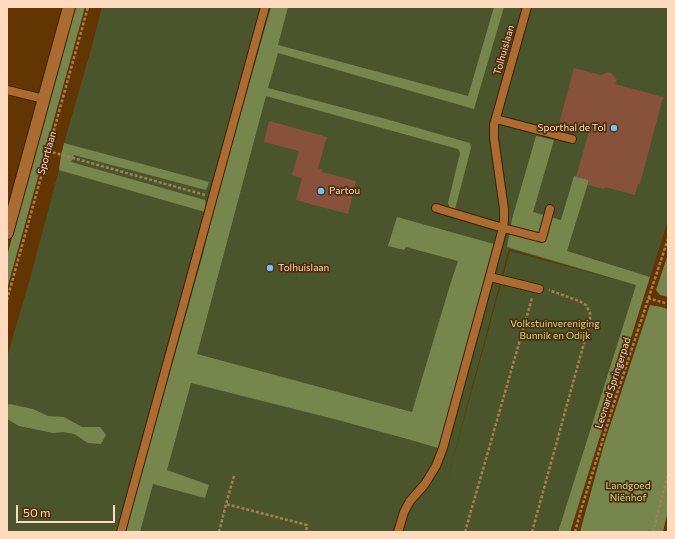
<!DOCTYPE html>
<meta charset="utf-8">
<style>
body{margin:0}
#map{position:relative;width:675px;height:539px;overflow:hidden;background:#623503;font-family:Commissioner,sans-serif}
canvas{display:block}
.frame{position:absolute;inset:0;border:8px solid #fedbbf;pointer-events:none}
.scale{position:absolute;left:16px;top:505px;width:99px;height:18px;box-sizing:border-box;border:2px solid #fedbbf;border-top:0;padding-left:5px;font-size:12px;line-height:14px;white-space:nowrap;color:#fedbbf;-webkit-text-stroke:3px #4f2f10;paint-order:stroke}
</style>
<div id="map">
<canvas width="675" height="539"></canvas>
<div class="frame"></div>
<div class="scale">50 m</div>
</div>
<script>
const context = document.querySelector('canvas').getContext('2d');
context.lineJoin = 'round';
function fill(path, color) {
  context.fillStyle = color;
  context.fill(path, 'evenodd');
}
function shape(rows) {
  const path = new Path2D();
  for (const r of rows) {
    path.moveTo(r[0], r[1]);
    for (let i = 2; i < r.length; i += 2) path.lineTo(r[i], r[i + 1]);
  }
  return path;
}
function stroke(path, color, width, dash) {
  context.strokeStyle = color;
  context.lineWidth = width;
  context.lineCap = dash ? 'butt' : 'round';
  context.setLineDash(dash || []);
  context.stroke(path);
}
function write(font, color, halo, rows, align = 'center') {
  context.font = font + ' Commissioner,sans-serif';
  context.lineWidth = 3.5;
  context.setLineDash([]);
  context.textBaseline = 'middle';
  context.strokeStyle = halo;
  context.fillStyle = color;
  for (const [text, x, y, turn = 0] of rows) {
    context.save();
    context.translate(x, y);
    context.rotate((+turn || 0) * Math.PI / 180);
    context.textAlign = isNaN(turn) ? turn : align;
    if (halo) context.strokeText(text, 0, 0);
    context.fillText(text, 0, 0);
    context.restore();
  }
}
fill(shape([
 [102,7,668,7,668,220,650,277,647,276,636,285,558,532,7,532,7,357,30,278,59,170,62,170,69,144,64,143,90,53],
 [509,249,621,281,510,251,444,492]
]), '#4b552c');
fill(shape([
 [75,7,85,7,7,289,7,256],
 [271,7,288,7,278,45,468,96,494,7,504,7,474,109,278,53,268,88,386,119,470,143,471,148,455,209,450,208,448,203,460,153,458,149,266,96,197,354,412,412,450,285,458,261,406,247,404,250,388,246,397,217,494,244,443,433,438,448,411,440,338,420,191,383,167,470,209,485,205,498,153,484,140,532,125,532,203,254,215,204],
 [536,136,554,140,533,212,561,220,574,176,589,180,567,251,650,277,570,532,558,532,636,285,507,247,512,219],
 [64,143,209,182,206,190,74,155,71,162,205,200,206,207,205,212,59,170,61,155],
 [668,254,668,297,660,295,656,290],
 [650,305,661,307,668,309,668,510,663,532,580,532,604,444],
 [9,404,33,409,48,416,64,417,82,427,100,427,106,435,101,444,88,443,74,434,63,432,53,433,19,426,7,419,7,406]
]), '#77864d');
fill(shape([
 [574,68,601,75,608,72,611,73,617,80,615,84,663,97,640,184,638,184,635,195,605,187,604,189,588,185,589,180,576,177,589,132,559,124],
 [269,121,327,137,318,168,323,170,322,172,356,181,348,214,296,200,302,178,292,175,299,151,264,142]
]), '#88513c');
const lane = shape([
 [7,90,44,99],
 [496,119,572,139],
 [436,208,503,228,542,238,550,209],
 [490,277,539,289],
 [121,532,265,7],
 [398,532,404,512,410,501,425,484,436,466,443,448,503,228,504,220,504,209,494,138,494,125,527,7]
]);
const secondary = shape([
 [7,233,69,7]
]);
stroke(lane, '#3f2000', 10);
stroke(secondary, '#3f2000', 14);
stroke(shape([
 [48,151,205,195],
 [648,298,668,304],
 [7,300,88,7],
 [234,476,226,504,307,525,306,532],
 [219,532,226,504],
 [465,532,532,298],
 [532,532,590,321,590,313,586,305,579,301,549,290],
 [575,532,581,510,614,403,668,239],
 [653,532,668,474]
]), '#a67d55', 2.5, [3, 2]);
stroke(lane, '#aa6c32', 8);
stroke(secondary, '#aa6c32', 12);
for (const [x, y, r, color] of [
 [614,128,4,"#74c0f6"],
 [321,191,4,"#74c0f6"],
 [270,268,4,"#74c0f6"]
]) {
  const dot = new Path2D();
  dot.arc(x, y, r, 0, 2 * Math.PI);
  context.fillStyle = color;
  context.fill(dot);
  stroke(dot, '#4f2f10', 1.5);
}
write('10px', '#fedbbf', '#4f2f10', [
 ["Tolhuislaan",504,50,-74],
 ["Sportlaan",47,153,-74],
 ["Leonard Springerpad",613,383,-72]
]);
write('10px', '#fedbbf', '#4f2f10', [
 ["Sporthal de Tol",606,128,"right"],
 ["Partou",329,191],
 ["Tolhuislaan",278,268]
], 'left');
write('10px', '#c4da86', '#4f2f10', [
 ["Volkstuinvereniging",555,324],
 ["Bunnik en Odijk",555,336],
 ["Landgoed",628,486],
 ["Niënhof",628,498]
]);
</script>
